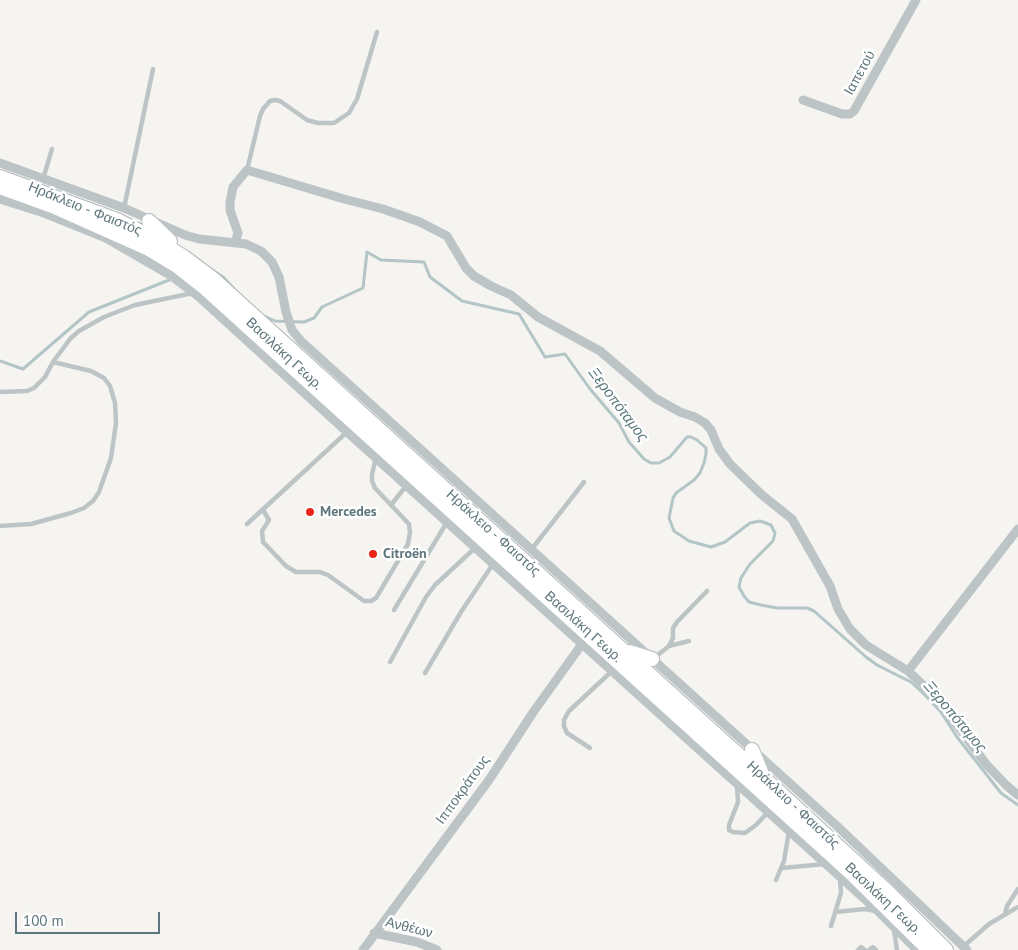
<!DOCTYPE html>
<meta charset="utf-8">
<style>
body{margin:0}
#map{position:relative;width:1018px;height:950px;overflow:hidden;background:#f5f4f1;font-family:"PT Sans",sans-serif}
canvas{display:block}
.scale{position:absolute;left:15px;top:912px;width:145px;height:22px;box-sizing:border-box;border:2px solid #5e767d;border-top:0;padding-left:6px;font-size:15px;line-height:18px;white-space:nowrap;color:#5e767d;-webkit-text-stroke:4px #fff;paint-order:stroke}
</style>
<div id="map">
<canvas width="1018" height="950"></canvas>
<div class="scale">100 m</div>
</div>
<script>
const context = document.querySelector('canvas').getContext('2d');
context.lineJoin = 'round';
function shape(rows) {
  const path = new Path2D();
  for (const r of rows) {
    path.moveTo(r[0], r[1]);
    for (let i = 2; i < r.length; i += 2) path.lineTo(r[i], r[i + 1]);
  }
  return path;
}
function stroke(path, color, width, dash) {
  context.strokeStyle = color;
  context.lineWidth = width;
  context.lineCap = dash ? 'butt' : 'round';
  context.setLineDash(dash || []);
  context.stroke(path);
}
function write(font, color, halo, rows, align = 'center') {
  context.font = font + ' "PT Sans",sans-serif';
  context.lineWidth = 5;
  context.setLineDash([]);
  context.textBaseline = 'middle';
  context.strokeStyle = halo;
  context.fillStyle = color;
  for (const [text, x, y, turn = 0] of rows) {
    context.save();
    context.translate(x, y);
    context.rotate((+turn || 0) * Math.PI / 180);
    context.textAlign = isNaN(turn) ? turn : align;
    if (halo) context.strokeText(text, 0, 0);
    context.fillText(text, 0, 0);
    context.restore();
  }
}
stroke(shape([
 [212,270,223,277,237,292],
 [264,316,275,321,304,322,314,318,322,307,363,288,367,252,381,260,424,262,430,277,462,301,519,314,545,357,565,354,590,389,619,423,629,442,644,459,651,463,659,463,670,457,687,437,691,437,697,440,706,448,706,454,704,463,700,473,694,480,676,493,673,498,669,518,674,531,689,541,711,547,725,542,750,523,760,521,771,525,775,533,773,541,750,564,741,578,739,587,744,596,749,602,761,605,777,608,807,608,814,611,866,657,877,665,911,682,923,693,941,712,957,737,1001,793,1018,805],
 [0,361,23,369,89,312,169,280]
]), '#b3c5c7', 3);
const primary = shape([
 [0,177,117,220,151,237,184,257,212,278,765,779,890,894,946,950],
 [0,187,55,207,147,248,177,266,205,288,850,872,929,950],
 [149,221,170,241],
 [629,652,652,659],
 [752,750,762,774]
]);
stroke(primary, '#b0b7ba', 16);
stroke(shape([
 [247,170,260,116,263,109,270,101,275,100,280,101,307,120,318,123,334,123,349,113,357,99,377,32],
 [43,179,52,149],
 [124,208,153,69],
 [0,392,27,391,34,388,45,377,53,362,70,339,79,331,104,317,135,305,193,293],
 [376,458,372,474,372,481,375,488,391,505],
 [263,510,269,520,262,531,263,542,286,566,296,572,320,572,328,575,364,601,371,601,376,598,408,544,410,532,409,524,391,505,406,486],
 [247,524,347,432],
 [0,526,31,524,71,513,84,508,93,501,99,492,111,458,116,423,115,403,110,386,104,378,91,371,53,362],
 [531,550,584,482],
 [394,610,447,522],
 [669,646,689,641],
 [654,658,669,646,673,638,673,628,677,622,707,591],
 [390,662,426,597,435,585,475,548],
 [425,673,461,612,493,564],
 [590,748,567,733,564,726,564,720,569,711,612,671],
 [737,786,738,802,729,825,729,830,733,832,745,833,756,825,768,812],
 [782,868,825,864],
 [776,880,784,861,789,831],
 [835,912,865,909,876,911],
 [1005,914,1007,906,1018,889],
 [831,926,841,893,840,879],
 [894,930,897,950],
 [964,946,989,924,1018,907],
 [858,950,861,947,865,950],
 [869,950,873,947,876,950]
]), '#bdc4c6', 4.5);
stroke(shape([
 [803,100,842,114,850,114,854,111,916,0],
 [0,163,124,208,185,235,199,239,246,244,261,251,272,262,279,277,286,312,292,330,301,341,837,826,967,950],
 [0,199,44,213,106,238,170,275,199,297,347,432,879,912,917,950],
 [235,242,238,233,230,210,230,202,233,187,247,170,344,199,383,209,420,222,447,236,466,268,474,276,491,286,511,295,538,317,600,351,655,398,680,412,695,417,705,423,711,430,719,449,730,464,762,495,792,519,830,586,838,609,850,629,866,645,908,671,936,697,986,764,1006,785,1018,795],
 [908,671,1018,529],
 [374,933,417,942,437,950],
 [363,950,489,780,534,711,582,644]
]), '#bdc4c6', 9);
stroke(primary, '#fff', 14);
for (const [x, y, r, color] of [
 [310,512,5,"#eb241a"],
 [373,554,5,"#eb241a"]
]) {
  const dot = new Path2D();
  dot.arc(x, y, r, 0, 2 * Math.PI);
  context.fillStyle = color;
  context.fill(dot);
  stroke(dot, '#fff', 2);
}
write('14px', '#5e767d', '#fff', [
 ["Ιαπετού",860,73,-61],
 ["Ηράκλειο - Φαιστός",85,209,22],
 ["Βασιλάκη Γεωρ.",284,354,43],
 ["Ηράκλειο - Φαιστός",493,533,42],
 ["Βασιλάκη Γεωρ.",583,627,42],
 ["Ιπποκράτους",463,790,-54],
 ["Ηράκλειο - Φαιστός",793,805,43],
 ["Βασιλάκη Γεωρ.",883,899,43],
 ["Ανθέων",409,928,14]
]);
write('bold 14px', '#5e767d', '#fff', [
 ["Mercedes",320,512],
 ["Citroën",383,554]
], 'left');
write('italic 15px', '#59777a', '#fff', [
 ["Ξεροπόταμος",618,405,53],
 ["Ξεροπόταμος",955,717,50]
]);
</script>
